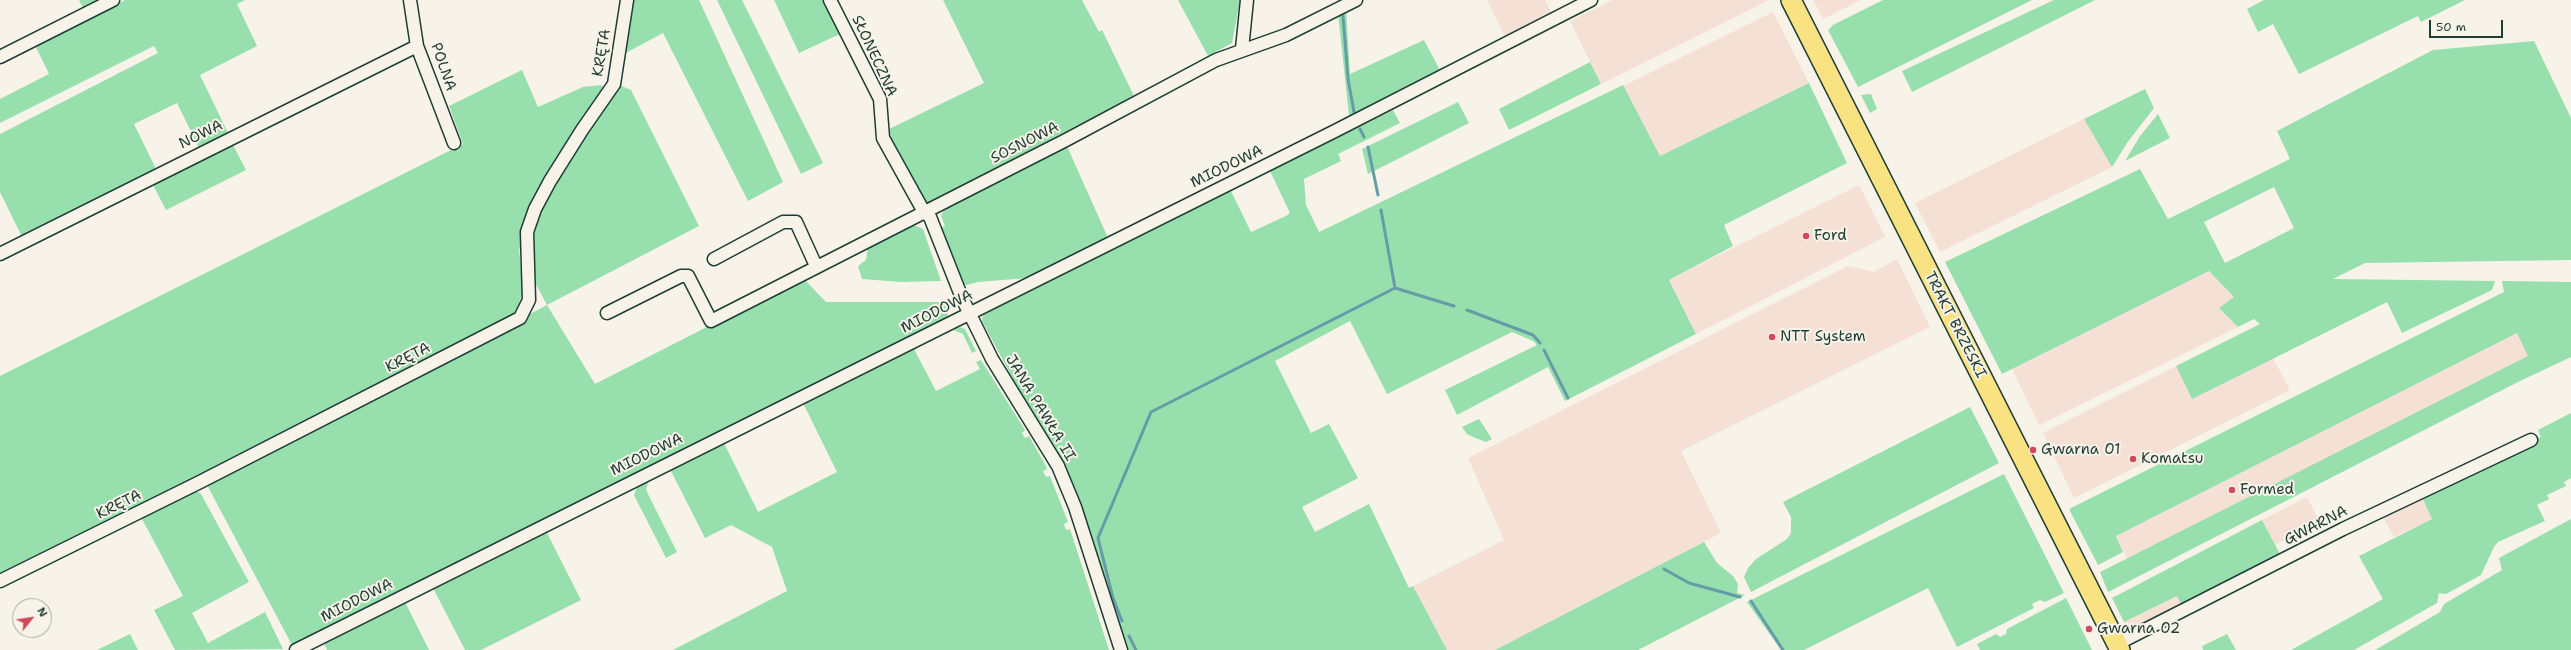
<!DOCTYPE html>
<meta charset="utf-8">
<style>
body{margin:0}
#map{position:relative;width:2571px;height:650px;overflow:hidden;background:#f7f3e8;font-family:"Shantell Sans",sans-serif}
canvas{display:block}
.north{position:absolute;left:12px;top:598px;width:40px;height:40px;box-sizing:border-box;background:#f7f3e8;border:1px solid #a1aaa0;border-radius:50%;rotate:60deg;font-size:11px;font-weight:700;line-height:16px;text-align:center;color:#1f3d34}
.north::after{content:'';display:block;margin:auto;width:14px;height:18px;background:#d1495b;clip-path:polygon(50% 0,100% 100%,50% 72%,0 100%)}
.scale{position:absolute;left:2429px;top:20px;width:74px;height:18px;box-sizing:border-box;border:2px solid #1f3d34;border-top:0;padding-left:5px;font-size:12px;line-height:14px;white-space:nowrap;color:#1f3d34;-webkit-text-stroke:3px #f7f3e8;paint-order:stroke}
</style>
<div id="map">
<canvas width="2571" height="650"></canvas>
<div class="north">N</div>
<div class="scale">50 m</div>
</div>
<script>
const context = document.querySelector('canvas').getContext('2d');
context.lineJoin = 'round';
function fill(path, color) {
  context.fillStyle = color;
  context.fill(path, 'evenodd');
}
function shape(rows) {
  const path = new Path2D();
  for (const r of rows) {
    path.moveTo(r[0], r[1]);
    for (let i = 2; i < r.length; i += 2) path.lineTo(r[i], r[i + 1]);
  }
  return path;
}
function stroke(path, color, width, dash) {
  context.strokeStyle = color;
  context.lineWidth = width;
  context.lineCap = dash ? 'butt' : 'round';
  context.setLineDash(dash || []);
  context.stroke(path);
}
function write(font, color, halo, rows, align = 'center') {
  context.font = font + ' "Shantell Sans",sans-serif';
  context.lineWidth = 4;
  context.setLineDash([]);
  context.textBaseline = 'middle';
  context.strokeStyle = halo;
  context.fillStyle = color;
  for (const [text, x, y, turn = 0] of rows) {
    context.save();
    context.translate(x, y);
    context.rotate((+turn || 0) * Math.PI / 180);
    context.textAlign = isNaN(turn) ? turn : align;
    if (halo) context.strokeText(text, 0, 0);
    context.fillText(text, 0, 0);
    context.restore();
  }
}
fill(shape([
 [1487,0,1545,0,1552,14,1505,37],
 [1612,0,1767,0,1767,1,1601,84,1570,21],
 [1813,0,1861,0,1823,19],
 [1773,12,1809,83,1660,156,1623,86],
 [2084,119,2112,167,1940,252,1915,203],
 [1859,185,1885,237,1696,334,1669,280],
 [1897,259,1930,327,1681,451,1721,533,1495,650,1447,650,1413,586,1504,540,1468,458,1848,266,1874,272],
 [2209,271,2235,297,2219,308,2238,327,2039,425,2012,369],
 [2517,333,2529,356,2127,559,2116,536],
 [2273,358,2290,390,2074,498,2043,433,2176,366,2192,399],
 [2421,495,2432,519,2394,537,2382,516],
 [2307,497,2320,523,2275,545,2262,520],
 [2177,596,2183,608,2131,634,2124,622]
]), '#f5e0d5');
fill(shape([
 [79,0,104,0,84,10],
 [125,0,245,0,237,4,257,46,200,75,229,135,200,150,177,103,134,124,157,171,23,239,0,192,0,134,158,53,154,46,0,123,0,99,49,74,35,45],
 [632,0,699,0,783,182,748,201,663,33,622,55],
 [717,0,742,0,823,163,801,174],
 [774,0,825,0,842,33,799,53],
 [943,0,1082,0,1099,32,1102,30,1134,96,926,204,893,144,889,129,984,83],
 [1178,0,1240,0,1232,43,1208,56],
 [1883,0,2032,0,1858,87,1828,30,1833,25],
 [2054,0,2095,0,1912,92,1902,71],
 [2264,0,2465,0,2421,22,2418,16,2299,74,2273,24,2258,32,2247,9],
 [1346,9,1350,74,1424,40,1440,70,1349,116,1338,13],
 [2534,41,2571,118,2571,260,2365,263,2333,279,2495,281,2492,290,2402,333,2387,302,2192,399,2176,366,2260,324,2254,319,2238,327,2219,308,2234,297,2209,271,2002,374,1945,262,2140,169,2168,219,2290,159,2277,131,2433,50],
 [2274,187,2294,228,2225,263,2204,222],
 [1590,62,1601,84,1509,130,1499,109],
 [522,70,538,107,583,87,601,85,614,96,619,85,631,90,699,226,547,305,595,384,803,278,826,302,950,302,947,318,292,645,206,483,547,305,531,275,530,243,519,249,523,288,518,315,137,509,0,575,0,376,463,144,449,106],
 [1809,83,1847,163,1724,225,1733,246,1669,280,1696,334,1565,401,1548,367,1457,415,1445,390,1537,345,1533,341,1512,332,1387,394,1350,321,1275,361,1311,433,1329,424,1358,478,1302,507,1315,532,1369,504,1409,588,1413,586,1447,650,1126,650,1060,458,1011,381,1012,377,982,321,983,315,1231,191,1251,232,1286,216,1290,213,1270,171,1393,110,1400,123,1338,154,1341,161,1304,179,1306,205,1319,232,1623,85,1660,156],
 [2145,89,2154,108,2127,143,2112,167,2084,119],
 [1871,94,1877,109,1870,113,1861,95],
 [1458,102,1469,123,1368,174,1362,149],
 [2158,114,2170,138,2125,161,2140,136],
 [232,143,246,170,166,210,152,183],
 [1066,144,1108,238,1027,278,978,282,962,286,940,228,945,226,941,216,944,209],
 [911,224,923,229,941,281,901,282,862,279,858,266,866,260,868,247],
 [2502,281,2571,282,2571,357,2518,382,2108,592,2100,572,2528,356,2517,333,2116,536,2123,552,2098,565,2069,509,2504,292],
 [960,327,965,329,976,351,972,353,963,334,953,330],
 [914,349,936,391,980,369,976,362,981,360,1025,430,1022,433,1025,438,1029,436,1046,466,1047,469,1043,471,1046,477,1050,476,1068,522,1064,524,1066,530,1070,529,1109,650,673,650,787,591,772,547,731,525,705,538,670,469,724,443,758,512,837,472,803,403],
 [1970,407,1999,463,1751,592,1744,577,1748,568,1756,559,1787,539,1791,533,1791,517,1783,502],
 [2571,413,2571,478,2564,482,2566,486,2547,495,2549,499,2537,505,2545,521,2498,542,2494,547,2481,575,2446,594,2439,593,2437,603,2354,650,2291,650,2383,599,2359,556,2432,519,2421,495,2541,437,2538,430],
 [1479,419,1492,439,1486,442,1473,437,1467,434,1462,427],
 [2004,474,2064,593,2045,602,2040,600,2032,604,2034,608,1957,647,1928,588,1804,650,1781,650,1747,602],
 [649,479,646,490,677,552,666,558,634,495,638,484],
 [195,490,201,494,249,582,192,613,208,643,265,612,283,649,175,650,154,610,183,596,141,517],
 [2571,519,2571,650,2375,650,2440,612,2444,604,2502,570,2499,558],
 [2262,520,2282,558,2183,608,2177,596,2124,622,2112,598],
 [546,531,581,600,481,650,465,650,433,588],
 [1704,542,1717,563,1733,576,1738,584,1737,593,1745,595,1638,650,1495,650],
 [2066,598,2092,650,1980,650,1977,644,1996,634,2000,637,2006,634,2007,629],
 [405,602,429,650,327,650,324,643],
 [130,634,138,650,97,650],
 [2227,634,2236,650,2203,650,2202,646]
]), '#98dfae');
stroke(shape([
 [1343,16,1348,79,1354,112],
 [1360,129,1364,137],
 [1368,147,1378,195],
 [1395,288,1454,306],
 [1467,310,1533,335,1540,343],
 [1544,350,1568,398],
 [1664,569,1689,583,1740,597],
 [1751,601,1783,650],
 [1122,621,1113,598,1098,538,1151,412,1395,288,1381,210],
 [1129,636,1136,650]
]), '#659ca7', 3);
const minor = shape([
 [410,0,417,46,454,143],
 [830,0,880,99,883,138,924,212,930,217,962,298,992,359,1058,466,1075,507,1121,650],
 [1242,49,1247,0],
 [0,57,113,0],
 [0,254,417,46],
 [714,259,783,222,796,222,816,266],
 [607,313,681,276,688,276,711,321,1066,140,1216,60,1286,35,1356,0],
 [0,581,200,482,520,318,529,300,527,232,535,209,550,181,582,130,614,84,627,0],
 [2117,644,2343,529,2531,440],
 [296,650,1335,131,1591,0]
]);
const primary = shape([
 [1791,0,2120,650]
]);
stroke(minor, '#1f3d34', 15);
stroke(primary, '#1f3d34', 22);
stroke(minor, '#f7f3e8', 12);
stroke(primary, '#f8e281', 19);
for (const [x, y, r, color] of [
 [1806,236,4,"#d1495b"],
 [1772,337,4,"#d1495b"],
 [2033,450,4,"#d1495b"],
 [2133,459,4,"#d1495b"],
 [2232,490,4,"#d1495b"],
 [2089,629,4,"#d1495b"]
]) {
  const dot = new Path2D();
  dot.arc(x, y, r, 0, 2 * Math.PI);
  context.fillStyle = color;
  context.fill(dot);
  stroke(dot, '#f7f3e8', 1.5);
}
write('15px', '#1f3d34', '#f7f3e8', [
 ["KRĘTA",602,53,-80],
 ["SŁONECZNA",874,56,65],
 ["POLNA",443,67,71],
 ["NOWA",201,135,-26],
 ["SOSNOWA",1025,143,-27],
 ["MIODOWA",1227,167,-26],
 ["MIODOWA",937,312,-27],
 ["TRAKT BRZESKI",1955,325,63],
 ["KRĘTA",408,358,-27],
 ["JANA PAWŁA II",1040,408,59],
 ["MIODOWA",647,455,-26],
 ["KRĘTA",119,505,-26],
 ["GWARNA",2316,526,-27],
 ["MIODOWA",357,601,-27]
]);
write('15px', '#1f3d34', '#f7f3e8', [
 ["Ford",1814,236],
 ["NTT System",1780,337],
 ["Gwarna 01",2041,450],
 ["Komatsu",2141,459],
 ["Formed",2240,490],
 ["Gwarna 02",2097,629]
], 'left');
</script>
